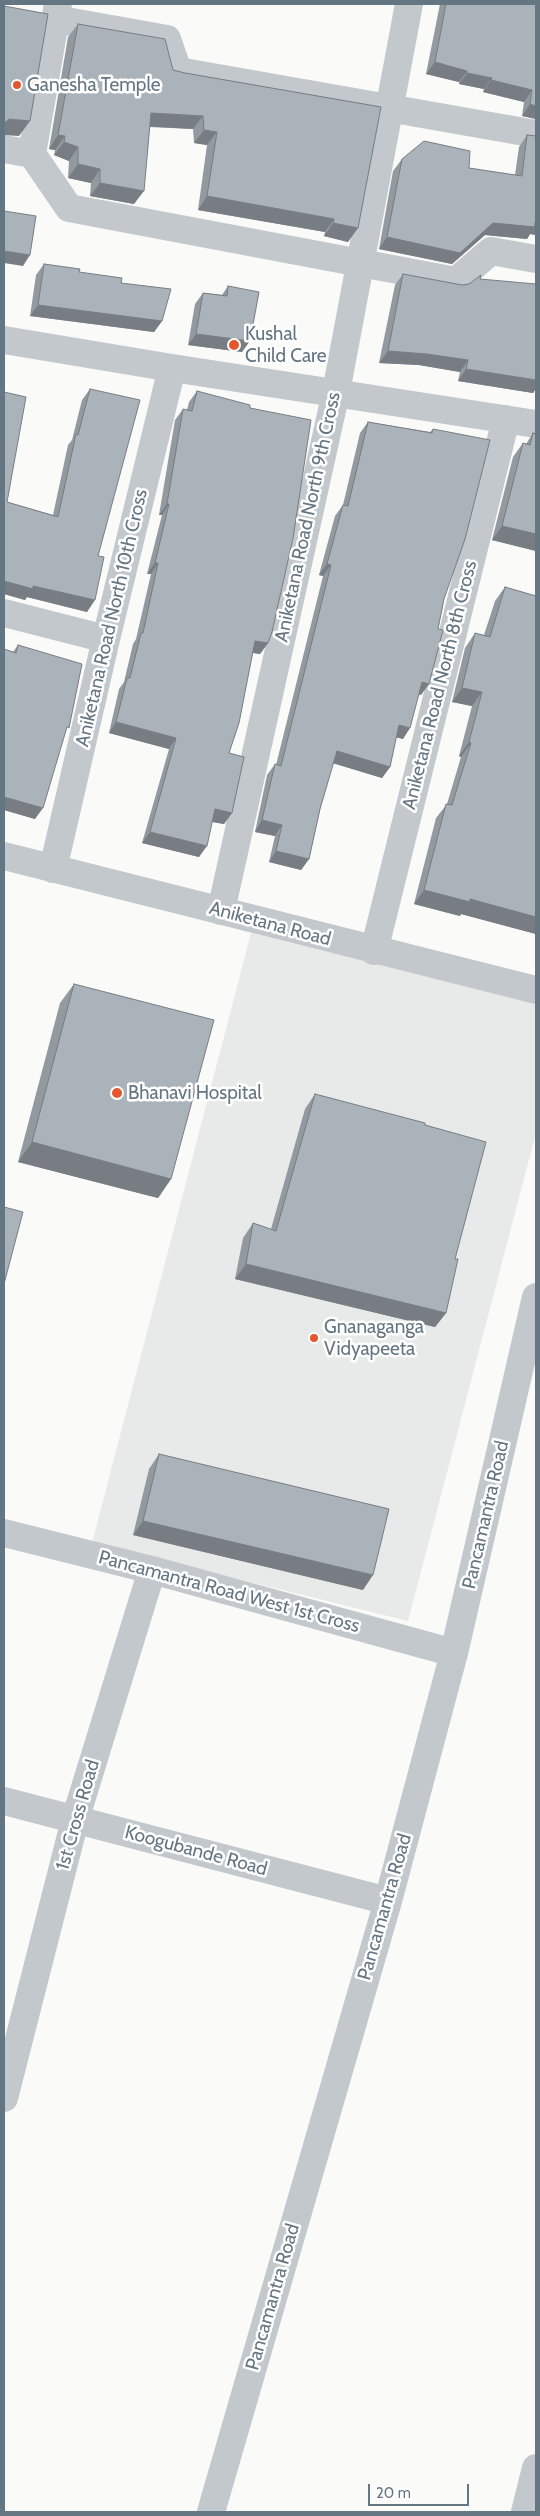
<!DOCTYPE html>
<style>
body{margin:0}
#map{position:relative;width:540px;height:2516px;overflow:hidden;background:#fafaf8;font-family:Cabin,sans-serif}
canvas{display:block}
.frame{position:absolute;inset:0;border:5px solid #657683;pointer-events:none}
.scale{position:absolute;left:368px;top:2484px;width:101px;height:22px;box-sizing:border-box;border:2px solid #657683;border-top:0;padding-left:6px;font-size:15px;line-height:18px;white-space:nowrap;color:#657683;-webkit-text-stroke:4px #fff;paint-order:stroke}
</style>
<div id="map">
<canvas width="540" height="2516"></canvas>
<div class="frame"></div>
<div class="scale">20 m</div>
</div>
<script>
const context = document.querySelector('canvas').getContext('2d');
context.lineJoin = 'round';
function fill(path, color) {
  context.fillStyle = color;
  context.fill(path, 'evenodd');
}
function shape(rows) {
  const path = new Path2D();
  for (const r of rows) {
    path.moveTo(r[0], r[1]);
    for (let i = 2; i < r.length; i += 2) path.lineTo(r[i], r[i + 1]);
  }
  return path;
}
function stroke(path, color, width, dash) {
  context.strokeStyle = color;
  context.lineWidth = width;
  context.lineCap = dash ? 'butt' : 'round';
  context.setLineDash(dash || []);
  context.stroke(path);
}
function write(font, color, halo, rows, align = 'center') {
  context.font = font + ' Cabin,sans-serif';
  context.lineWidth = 5;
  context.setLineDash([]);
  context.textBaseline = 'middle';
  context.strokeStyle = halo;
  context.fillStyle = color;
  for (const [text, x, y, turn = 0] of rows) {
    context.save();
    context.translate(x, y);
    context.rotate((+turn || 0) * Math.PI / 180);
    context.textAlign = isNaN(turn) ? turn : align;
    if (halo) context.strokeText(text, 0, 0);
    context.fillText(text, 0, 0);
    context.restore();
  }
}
fill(shape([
 [251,933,536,1004,536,1133,408,1621,92,1543]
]), '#e8e9e9');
stroke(shape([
 [58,4,32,154,69,208,456,281,491,251,536,259],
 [55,19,167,39,178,71,536,134],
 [4,149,32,154],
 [4,340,172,368,536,424],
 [4,613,106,639],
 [4,856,536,990],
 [53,869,106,639,172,368],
 [221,911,336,392,409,4],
 [374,951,506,419],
 [4,1533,152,1570,454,1653],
 [4,1801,388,1901],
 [4,2098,75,1820,152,1570],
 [211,2512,388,1901,454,1653,536,1297],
 [525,2512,536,2468]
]), '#c3c8cc', 28);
fill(shape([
 [440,4,536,4,536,119,522,116,524,102,483,92,484,89,459,84,459,82,426,74],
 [78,24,173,70,185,73,381,107,348,242,324,236,325,232,198,210,207,145,194,143,193,129,149,127,134,204,90,196,91,183,68,178,69,161,54,155,55,150,49,149,68,37],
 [527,135,536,136,536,235,530,234,527,239,485,235,452,264,379,249,393,171,402,159,469,168,515,175,519,147],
 [44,264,121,283,162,321,154,332,30,316,36,275],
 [403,274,462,285,469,284,480,279,535,390,533,393,458,381,460,372,419,365,379,363,395,285],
 [228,286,242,352,188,345,195,304,203,293,222,295],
 [90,389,98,556,87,612,27,597,25,600,4,594,4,392,7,502,53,515,68,445,72,440,82,400],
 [197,391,250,408,268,643,260,654,253,653,229,753,232,813,224,824,212,822,199,857,142,843,169,749,109,733,119,689,124,682,133,644,136,639,151,574,147,574,162,515,159,515,175,420,183,409,187,410,189,402],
 [368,422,430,432,433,429,444,599,421,695,419,694,403,739,396,737,390,767,382,778,333,763,320,809,309,859,301,870,269,862,275,836,255,832,267,775,275,764,276,765,323,576,319,575,335,516,343,505,360,433],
 [533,433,536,434,536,551,492,540,513,457,523,443,526,444],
 [505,587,536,596,536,934,461,914,460,916,414,904,436,818,447,804,461,757,459,756,472,706,452,702,465,648,475,633,484,635,495,601],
 [18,645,65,733,35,819,4,810,4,649,13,652],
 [74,984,171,1179,158,1198,18,1162,60,1003],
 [315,1094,425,1125,455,1259,446,1313,435,1327,235,1279,243,1238,253,1223,271,1229,305,1109],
 [159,1454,363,1590,133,1535,149,1469]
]), '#929a9f');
fill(shape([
 [435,62,467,71,459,82,426,74],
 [467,73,492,78,484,89,459,84],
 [491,80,532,90,524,102,483,92],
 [530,104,536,106,536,119,522,116],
 [151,113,203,116,193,129,141,126],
 [9,119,30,121,19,136,4,135,4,123],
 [204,130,217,132,207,145,194,143],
 [58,135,65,136,55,150,49,149],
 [64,142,78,147,69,161,54,155],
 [78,164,100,169,91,183,68,178],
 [100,183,144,191,134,204,90,196],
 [207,196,334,219,325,232,198,210],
 [536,222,536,235,530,234,527,239,485,235,452,264,379,249,387,237,493,223],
 [333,223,358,228,348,242,324,236],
 [4,251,30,255,23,266,4,263],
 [38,305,162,321,154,332,30,316],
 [196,334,250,341,242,352,188,345],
 [388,351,427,354,468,360,460,372,419,365,379,363],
 [466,369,536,380,536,390,535,390,533,393,458,381],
 [167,504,169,504,162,515,159,515],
 [502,526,536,534,536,551,492,540],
 [155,563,158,563,151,574,147,574],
 [327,564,331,565,323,576,319,575],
 [4,581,33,586,95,600,87,612,27,597,25,600,4,594],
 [255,641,268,643,260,654,248,652],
 [422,682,429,684,421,695,414,693],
 [462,688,482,692,472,706,452,702],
 [116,722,176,738,169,749,109,733],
 [399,725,410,728,403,739,391,736],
 [469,742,471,743,461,757,459,756],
 [337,751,390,767,382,778,329,762],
 [4,797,43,808,35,819,4,810],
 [215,809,232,813,224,824,208,821],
 [262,820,282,825,275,836,255,832],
 [150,832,207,846,199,857,142,843],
 [276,851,309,859,301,870,269,862],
 [424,890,470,899,536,917,536,934,461,914,460,916,414,904],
 [32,1142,171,1179,158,1198,18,1162],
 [246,1264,446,1313,435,1327,235,1279],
 [143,1521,373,1575,363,1590,133,1535]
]), '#777d82');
const building = shape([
 [446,4,536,4,536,106,530,104,532,90,491,80,492,78,467,73,467,71,435,62,446,4],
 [4,6,48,14,30,121,9,119,4,123,4,6],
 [78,24,165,39,173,70,185,73,381,107,358,228,333,223,334,219,207,196,217,132,204,130,203,116,151,113,144,191,100,183,100,169,78,164,78,147,64,142,65,136,58,135,78,24],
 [527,135,536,136,536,222,535,222,535,227,493,223,460,253,387,237,402,159,424,141,470,151,469,168,522,176,527,135],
 [4,211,36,216,30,255,4,251,4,211],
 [44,264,80,269,79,272,122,278,121,283,171,289,162,321,38,305,44,264],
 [403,274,462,285,469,284,481,275,480,279,536,284,536,380,466,369,468,360,427,354,388,351,403,274],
 [228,286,259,292,250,341,196,334,203,293,227,296,228,286],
 [90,389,140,400,98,556,104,557,95,600,33,586,33,589,4,581,4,392,26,397,7,502,58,517,76,434,78,435,90,389],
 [197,391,250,405,250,408,311,420,293,538,272,632,268,643,255,641,239,723,229,753,244,757,232,813,215,809,207,846,150,832,176,738,116,722,127,678,130,678,141,633,143,633,158,563,155,563,169,504,167,504,183,409,192,411,197,391],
 [368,422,432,433,433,429,490,440,465,539,444,599,438,629,443,630,429,684,422,682,410,728,399,725,390,767,337,751,320,809,309,859,276,851,282,825,262,820,275,764,281,766,331,565,327,564,343,505,348,506,368,422],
 [533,433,536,434,536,534,502,526,523,443,530,445,533,433],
 [505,587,536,596,536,917,470,899,470,902,424,890,446,804,452,805,471,743,469,742,482,692,462,688,475,633,490,637,505,587],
 [18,645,82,664,69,728,67,727,43,808,4,797,4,649,16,653,18,645],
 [74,984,214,1020,171,1179,32,1142,74,984],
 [315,1094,425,1123,425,1125,486,1142,455,1259,458,1259,446,1313,246,1264,253,1223,276,1231,315,1094],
 [4,1207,23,1212,4,1284,4,1207],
 [159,1454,389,1509,373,1575,143,1521,159,1454]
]);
fill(building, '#aab3b9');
stroke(building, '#777d82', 1);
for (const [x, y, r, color] of [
 [17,85,5,"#e4572e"],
 [234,345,6,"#e4572e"],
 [117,1093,6,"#e4572e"],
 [314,1338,5,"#e4572e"]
]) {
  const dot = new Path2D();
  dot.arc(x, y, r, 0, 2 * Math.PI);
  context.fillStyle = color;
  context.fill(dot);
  stroke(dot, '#fff', 2);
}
write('19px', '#657683', '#fff', [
 ["Ganesha Temple",27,85],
 ["Kushal",245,334],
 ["Child Care",245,356],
 ["Bhanavi Hospital",128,1093],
 ["Gnanaganga",324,1327],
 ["Vidyapeeta",324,1349]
], 'left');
write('19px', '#657683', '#fff', [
 ["Aniketana Road North 9th Cross",308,517,-78],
 ["Aniketana Road North 10th Cross",112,618,-77],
 ["Aniketana Road North 8th Cross",440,685,-76],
 ["Aniketana Road",270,924,15],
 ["Pancamantra Road",486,1515,-77],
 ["Pancamantra Road West 1st Cross",229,1592,15],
 ["1st Cross Road",78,1815,-74],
 ["Koogubande Road",196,1851,15],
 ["Pancamantra Road",385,1907,-74],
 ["Pancamantra Road",273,2297,-74]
]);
</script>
